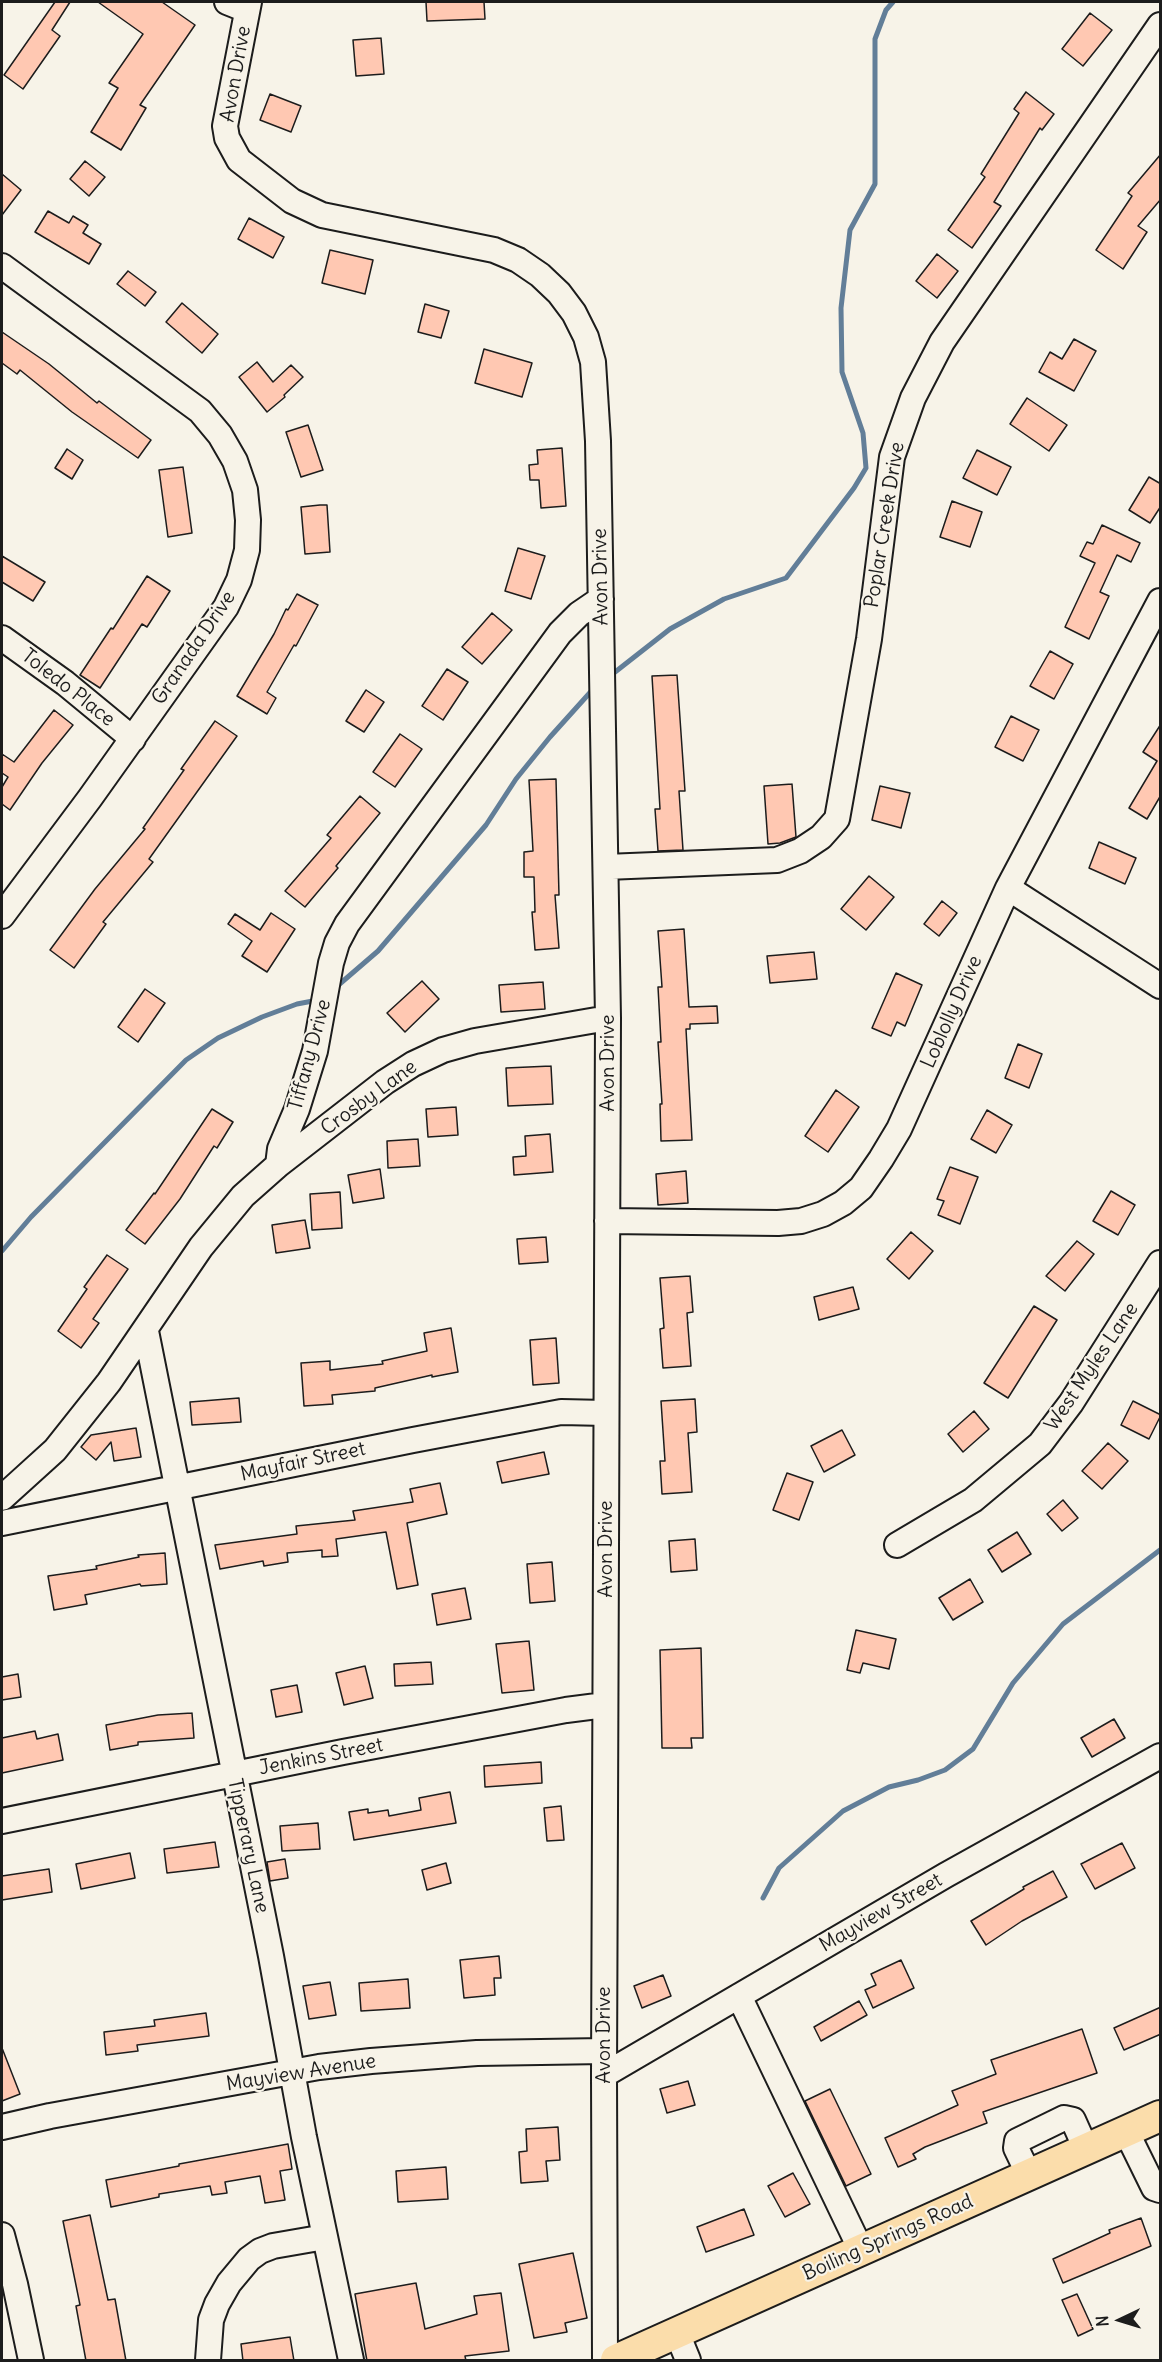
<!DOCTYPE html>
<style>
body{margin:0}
#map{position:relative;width:1162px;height:2362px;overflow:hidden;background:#f7f3e8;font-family:Delius,sans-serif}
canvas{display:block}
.frame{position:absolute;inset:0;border:3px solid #1c1c1c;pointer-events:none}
.north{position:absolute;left:1090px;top:2290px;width:60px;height:60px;-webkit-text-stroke:4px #f7f3e8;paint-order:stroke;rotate:266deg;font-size:16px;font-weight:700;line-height:24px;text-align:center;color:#1c1c1c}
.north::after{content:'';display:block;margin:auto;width:21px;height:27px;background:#1c1c1c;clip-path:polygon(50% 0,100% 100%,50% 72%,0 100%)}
</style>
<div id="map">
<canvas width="1162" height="2362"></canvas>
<div class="frame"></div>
<div class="north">N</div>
</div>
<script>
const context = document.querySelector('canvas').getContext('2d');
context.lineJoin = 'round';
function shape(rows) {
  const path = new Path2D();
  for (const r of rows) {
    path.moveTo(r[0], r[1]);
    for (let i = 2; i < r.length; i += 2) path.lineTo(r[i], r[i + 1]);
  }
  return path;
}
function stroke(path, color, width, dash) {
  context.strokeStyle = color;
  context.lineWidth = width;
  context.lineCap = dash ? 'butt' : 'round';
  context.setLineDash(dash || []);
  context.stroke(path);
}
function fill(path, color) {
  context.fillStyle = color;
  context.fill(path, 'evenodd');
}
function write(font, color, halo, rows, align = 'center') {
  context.font = font + ' Delius,sans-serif';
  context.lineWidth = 4.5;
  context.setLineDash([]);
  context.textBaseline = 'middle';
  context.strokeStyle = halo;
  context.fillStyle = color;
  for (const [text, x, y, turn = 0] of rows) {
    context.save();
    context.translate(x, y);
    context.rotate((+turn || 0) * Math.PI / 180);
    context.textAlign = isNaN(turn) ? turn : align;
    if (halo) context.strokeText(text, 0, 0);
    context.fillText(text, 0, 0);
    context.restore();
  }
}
stroke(shape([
 [610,676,670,629,724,599,786,578,854,488,866,468,863,433,842,372,841,308,850,230,875,184,875,39,886,10,893,2],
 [335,988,378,951,486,825,516,779,550,737,595,687],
 [2,1251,31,1217,186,1060,218,1038,262,1017,297,1004,318,1000],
 [763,1898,779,1868,843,1811,889,1787,918,1780,945,1770,973,1749,1013,1683,1063,1624,1160,1550]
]), '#627e98', 5);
const building = shape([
 [55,2,70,2,52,30,60,36,23,89,4,75,55,2],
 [98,2,162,2,195,25,140,105,146,108,121,150,91,132,118,88,109,83,143,34,98,2],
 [426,2,484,2,485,19,427,21,426,2],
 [1090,13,1112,30,1083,66,1062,49,1090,13],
 [381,38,384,74,356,76,353,40,381,38],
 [1026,92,1054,114,1042,130,1040,128,994,202,1001,206,972,248,948,230,985,177,981,174,1019,113,1014,109,1026,92],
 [270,94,301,106,291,132,260,120,270,94],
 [1161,154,1161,199,1138,226,1147,232,1123,269,1096,250,1132,196,1128,193,1161,154],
 [85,161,105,177,89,196,70,179,85,161],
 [2,174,21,190,2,215,2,174],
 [48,211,69,223,73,216,88,225,83,233,101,244,89,264,35,232,48,211],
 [249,218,284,237,273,258,238,239,249,218],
 [330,250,373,260,365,294,322,283,330,250],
 [937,254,958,271,937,298,916,281,937,254],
 [128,271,156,292,145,306,117,284,128,271],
 [182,303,218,334,202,353,166,322,182,303],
 [425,304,449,311,441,338,418,332,425,304],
 [2,332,49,364,97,403,99,401,151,440,138,458,72,412,20,370,17,374,2,363,2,332],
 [1074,339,1096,351,1074,391,1039,372,1050,352,1062,359,1074,339],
 [484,349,532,363,522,397,475,383,484,349],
 [257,362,273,382,291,365,303,377,284,395,285,397,267,412,239,377,257,362],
 [1027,398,1067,425,1049,451,1010,424,1027,398],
 [308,425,323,470,301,477,286,432,308,425],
 [562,448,566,506,541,508,539,480,530,480,529,465,538,464,537,450,562,448],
 [67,449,83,460,72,479,55,468,67,449],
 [977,450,1011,467,997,495,963,478,977,450],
 [183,467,192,533,168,537,159,470,183,467],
 [1149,477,1161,484,1161,506,1150,523,1129,510,1149,477],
 [952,501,982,512,970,547,940,537,952,501],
 [320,505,327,505,330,552,305,554,301,507,320,505],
 [1102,525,1140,543,1131,562,1117,555,1100,592,1109,596,1089,639,1065,627,1095,563,1080,556,1087,542,1093,544,1102,525],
 [518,548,545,556,531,599,505,591,518,548],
 [2,556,45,582,33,601,2,582,2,556],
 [147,576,170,591,147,627,142,624,100,688,80,675,111,628,113,629,147,576],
 [297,594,318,605,296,646,294,645,267,692,276,698,267,714,237,696,274,634,286,609,288,610,297,594],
 [492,613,512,630,482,664,462,647,492,613],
 [1050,651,1073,664,1054,699,1030,686,1050,651],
 [447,669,468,682,443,720,422,706,447,669],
 [677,675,685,791,679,791,683,850,658,851,655,809,660,809,652,676,677,675],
 [366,690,384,702,364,732,346,721,366,690],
 [54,710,73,725,42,763,10,810,2,804,2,787,8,777,2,773,2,754,14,762,54,710],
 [1011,716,1039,730,1023,761,995,747,1011,716],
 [215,721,237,736,149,859,153,862,103,922,106,924,74,968,50,950,95,889,145,829,143,828,184,770,181,769,215,721],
 [1161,724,1161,795,1147,819,1129,808,1157,761,1143,752,1161,724],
 [400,734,422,749,395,787,373,772,400,734],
 [556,779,559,895,555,895,559,948,535,950,532,912,535,912,534,877,524,877,524,852,533,851,529,780,556,779],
 [792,784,796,837,780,843,768,844,764,786,792,784],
 [880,786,910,793,901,828,872,820,880,786],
 [360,796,380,813,336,866,338,868,305,907,285,891,331,838,327,835,360,796],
 [1099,842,1136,858,1125,884,1089,868,1099,842],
 [869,876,894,897,866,930,841,909,869,876],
 [942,901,957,913,939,936,924,924,942,901],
 [271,913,295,929,267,972,242,956,252,941,228,924,235,914,260,930,271,913],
 [684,929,689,1007,717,1006,718,1023,690,1024,690,1029,686,1029,692,1140,661,1141,660,1104,662,1104,658,1042,661,1042,658,987,662,987,658,931,684,929],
 [814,952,817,979,770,983,767,956,814,952],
 [896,973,922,985,905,1026,897,1022,891,1036,872,1028,896,973],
 [422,981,439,999,405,1032,387,1013,422,981],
 [543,982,545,1009,501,1012,499,985,543,982],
 [145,989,165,1003,138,1042,118,1027,145,989],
 [1018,1044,1042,1054,1029,1088,1005,1078,1018,1044],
 [551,1066,553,1104,508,1106,506,1068,551,1066],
 [836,1090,859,1107,828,1152,805,1136,836,1090],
 [456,1107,458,1135,428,1137,426,1109,456,1107],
 [212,1109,233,1122,217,1148,214,1146,180,1199,145,1244,126,1230,154,1193,155,1194,212,1109],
 [987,1110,1012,1125,996,1153,971,1139,987,1110],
 [550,1134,553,1172,514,1175,513,1157,526,1156,525,1136,550,1134],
 [418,1139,420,1166,388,1168,387,1141,418,1139],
 [950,1167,978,1177,960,1224,938,1215,944,1201,937,1199,950,1167],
 [380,1169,384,1198,353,1203,348,1175,380,1169],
 [686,1171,688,1203,658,1205,656,1174,686,1171],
 [1111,1191,1135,1205,1118,1235,1093,1221,1111,1191],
 [340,1192,342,1228,312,1230,310,1194,340,1192],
 [305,1220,310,1248,276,1253,272,1225,305,1220],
 [911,1232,933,1251,909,1279,887,1259,911,1232],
 [546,1237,548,1262,519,1264,517,1239,546,1237],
 [1077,1241,1094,1254,1065,1291,1046,1276,1077,1241],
 [107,1255,128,1269,93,1319,99,1323,81,1348,58,1331,87,1289,84,1287,107,1255],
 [690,1276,693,1312,687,1313,691,1366,663,1368,660,1329,664,1328,660,1278,690,1276],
 [853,1287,859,1309,819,1320,814,1297,853,1287],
 [1034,1306,1057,1320,1008,1398,984,1383,1034,1306],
 [451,1328,458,1372,432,1377,432,1375,375,1388,375,1391,332,1395,333,1404,304,1406,301,1363,330,1361,330,1370,383,1364,382,1361,427,1351,424,1333,451,1328],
 [556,1338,559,1383,533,1385,530,1340,556,1338],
 [239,1398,241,1422,192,1425,190,1402,239,1398],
 [695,1399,697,1432,688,1433,692,1492,662,1494,660,1461,665,1461,661,1401,695,1399],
 [1133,1401,1161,1415,1149,1439,1121,1425,1133,1401],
 [974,1411,989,1429,963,1452,948,1434,974,1411],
 [136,1428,141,1457,114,1461,111,1442,96,1460,81,1447,91,1435,136,1428],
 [842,1430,855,1455,824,1472,811,1446,842,1430],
 [1108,1443,1128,1461,1102,1489,1082,1471,1108,1443],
 [544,1452,549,1474,502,1483,497,1462,544,1452],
 [787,1473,813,1482,799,1520,773,1510,787,1473],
 [440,1483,447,1514,407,1523,418,1585,397,1589,386,1532,336,1539,338,1556,322,1557,322,1550,287,1553,288,1562,264,1566,263,1561,220,1569,215,1545,297,1534,296,1526,355,1520,353,1511,413,1502,410,1489,440,1483],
 [1063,1500,1078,1518,1062,1531,1047,1514,1063,1500],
 [1017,1532,1031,1554,1002,1572,988,1550,1017,1532],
 [695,1539,697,1570,671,1572,669,1541,695,1539],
 [165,1553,167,1584,141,1586,140,1584,85,1595,87,1604,54,1610,48,1576,97,1569,96,1566,139,1557,138,1555,165,1553],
 [552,1562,555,1601,530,1603,527,1564,552,1562],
 [970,1579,983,1602,953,1620,939,1598,970,1579],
 [465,1588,471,1619,437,1625,432,1594,465,1588],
 [856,1630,896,1639,889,1669,863,1663,860,1673,847,1670,856,1630],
 [529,1641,534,1690,502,1693,496,1644,529,1641],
 [701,1648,703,1738,691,1738,692,1748,662,1748,660,1650,701,1648],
 [431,1662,433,1684,395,1686,394,1664,431,1662],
 [365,1666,373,1698,344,1705,336,1673,365,1666],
 [18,1674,21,1697,2,1700,2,1677,18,1674],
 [297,1685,302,1712,276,1717,271,1690,297,1685],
 [192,1713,194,1738,138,1742,138,1745,110,1750,106,1725,158,1715,192,1713],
 [1114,1719,1125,1738,1092,1757,1081,1738,1114,1719],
 [35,1731,37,1739,58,1734,63,1760,2,1773,2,1738,35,1731],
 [541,1762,542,1783,485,1787,484,1766,541,1762],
 [450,1792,456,1823,354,1840,349,1812,368,1809,368,1813,388,1810,389,1816,421,1810,419,1798,450,1792],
 [561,1806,564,1840,547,1841,544,1808,561,1806],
 [318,1823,320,1849,282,1851,280,1826,318,1823],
 [215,1842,219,1867,167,1873,164,1849,215,1842],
 [1122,1843,1135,1868,1095,1889,1081,1864,1122,1843],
 [130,1853,135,1878,81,1889,76,1864,130,1853],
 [285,1859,288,1878,270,1881,267,1862,285,1859],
 [446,1863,451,1883,427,1890,422,1870,446,1863],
 [49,1869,52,1892,2,1900,2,1876,49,1869],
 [1053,1871,1067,1897,1022,1921,986,1945,971,1921,1024,1889,1023,1887,1053,1871],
 [499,1956,501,1978,494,1978,495,1995,464,1998,460,1960,499,1956],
 [901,1960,914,1988,873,2008,865,1990,876,1985,871,1974,901,1960],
 [663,1975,671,1996,642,2008,634,1986,663,1975],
 [408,1979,410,2008,361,2011,359,1983,408,1979],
 [330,1982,336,2015,309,2019,303,1986,330,1982],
 [859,2001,867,2015,821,2041,814,2027,859,2001],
 [1161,2007,1161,2034,1124,2050,1114,2028,1161,2007],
 [206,2013,209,2036,137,2045,138,2051,106,2055,104,2032,155,2026,154,2020,206,2013],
 [1082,2029,1097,2073,983,2112,987,2123,925,2147,913,2154,916,2159,898,2167,885,2138,958,2105,952,2091,996,2074,991,2060,1082,2029],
 [2,2048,20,2094,2,2101,2,2048],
 [688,2081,695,2105,667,2113,660,2089,688,2081],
 [830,2089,871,2174,846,2186,805,2101,830,2089],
 [558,2127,560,2160,546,2161,548,2181,521,2183,519,2152,527,2151,526,2129,558,2127],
 [288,2144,292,2169,280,2171,285,2200,265,2203,260,2176,225,2182,227,2193,212,2195,210,2186,159,2194,159,2197,111,2207,106,2180,179,2166,179,2164,288,2144],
 [446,2167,448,2199,398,2202,396,2171,446,2167],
 [793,2173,810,2204,785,2217,768,2186,793,2173],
 [744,2209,754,2235,706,2252,697,2227,744,2209],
 [90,2215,108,2300,115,2299,126,2361,86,2361,76,2306,80,2305,63,2221,90,2215],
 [1141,2218,1151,2246,1063,2283,1053,2259,1110,2233,1109,2230,1141,2218],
 [573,2253,587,2318,565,2323,567,2332,534,2338,519,2264,573,2253],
 [416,2283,425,2329,477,2314,474,2296,501,2293,509,2351,465,2356,466,2361,367,2361,355,2294,416,2283],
 [1077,2294,1093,2329,1078,2336,1062,2300,1077,2294],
 [290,2337,294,2361,243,2361,241,2344,290,2337]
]);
fill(building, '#ffc8b2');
stroke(building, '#1c1c1c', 1.5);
const minor = shape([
 [227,2,247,10],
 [249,2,225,126,227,138,239,160,292,201,322,215,494,250,518,260,540,275,559,293,574,313,586,337,593,362,598,441,608,1018,604,2075,605,2360],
 [2,266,200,411,220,435,235,461,245,490,248,520,247,550,239,580,226,607,90,798,2,916],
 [2,638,65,683,133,739],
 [606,867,777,860,800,851,821,837,837,819,869,639,892,457,913,398,942,342,1160,25],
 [1008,888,1160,986],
 [278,1165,385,1082,413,1064,443,1050,475,1041,608,1018],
 [607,1221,778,1223,801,1221,823,1214,843,1203,861,1188,881,1159,899,1129,1008,888,1160,601],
 [146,1331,271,1956,304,2137,351,2360],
 [2,1498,55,1450,109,1382,201,1247,243,1196,278,1165,280,1149,297,1109,315,1051,331,963,337,943,347,924,560,633,579,614,601,599],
 [2,1523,413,1440,561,1412,606,1413],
 [897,1545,973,1500,1040,1444,1071,1403,1160,1263],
 [2,1821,343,1752,566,1710,605,1705],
 [739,1996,861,2250],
 [604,2075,946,1875,1160,1756],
 [2,2127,50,2116,319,2067,371,2061,477,2053,604,2051],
 [1126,2131,1154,2188,1160,2190],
 [1029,2175,1016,2148,1017,2141,1064,2118,1073,2120,1086,2149],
 [2,2235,15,2284,31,2360],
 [677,2333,688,2360],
 [208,2360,211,2320,217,2304,229,2283,249,2259,260,2251,273,2246,325,2237]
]);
const major = shape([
 [616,2360,1160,2116]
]);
stroke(minor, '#1c1c1c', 28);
stroke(major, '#1c1c1c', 34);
stroke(minor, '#f7f3e8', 24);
stroke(major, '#fbddab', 30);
write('20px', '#1c1c1c', '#f7f3e8', [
 ["Avon Drive",236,74,-80],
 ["Poplar Creek Drive",885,525,-81],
 ["Avon Drive",601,577,-91],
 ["Granada Drive",194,648,-56],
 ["Toledo Place",68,688,38],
 ["Loblolly Drive",952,1012,-66],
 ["Tiffany Drive",310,1055,-75],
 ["Avon Drive",608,1063,-90],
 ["Crosby Lane",369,1098,-36],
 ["West Myles Lane",1092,1367,-56],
 ["Mayfair Street",303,1462,-12],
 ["Avon Drive",606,1549,-90],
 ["Jenkins Street",321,1757,-11],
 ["Tipperary Lane",248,1846,78],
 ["Mayview Street",881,1913,-30],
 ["Avon Drive",604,2035,-90],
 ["Mayview Avenue",301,2073,-9],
 ["Boiling Springs Road",888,2238,-24]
]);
</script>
